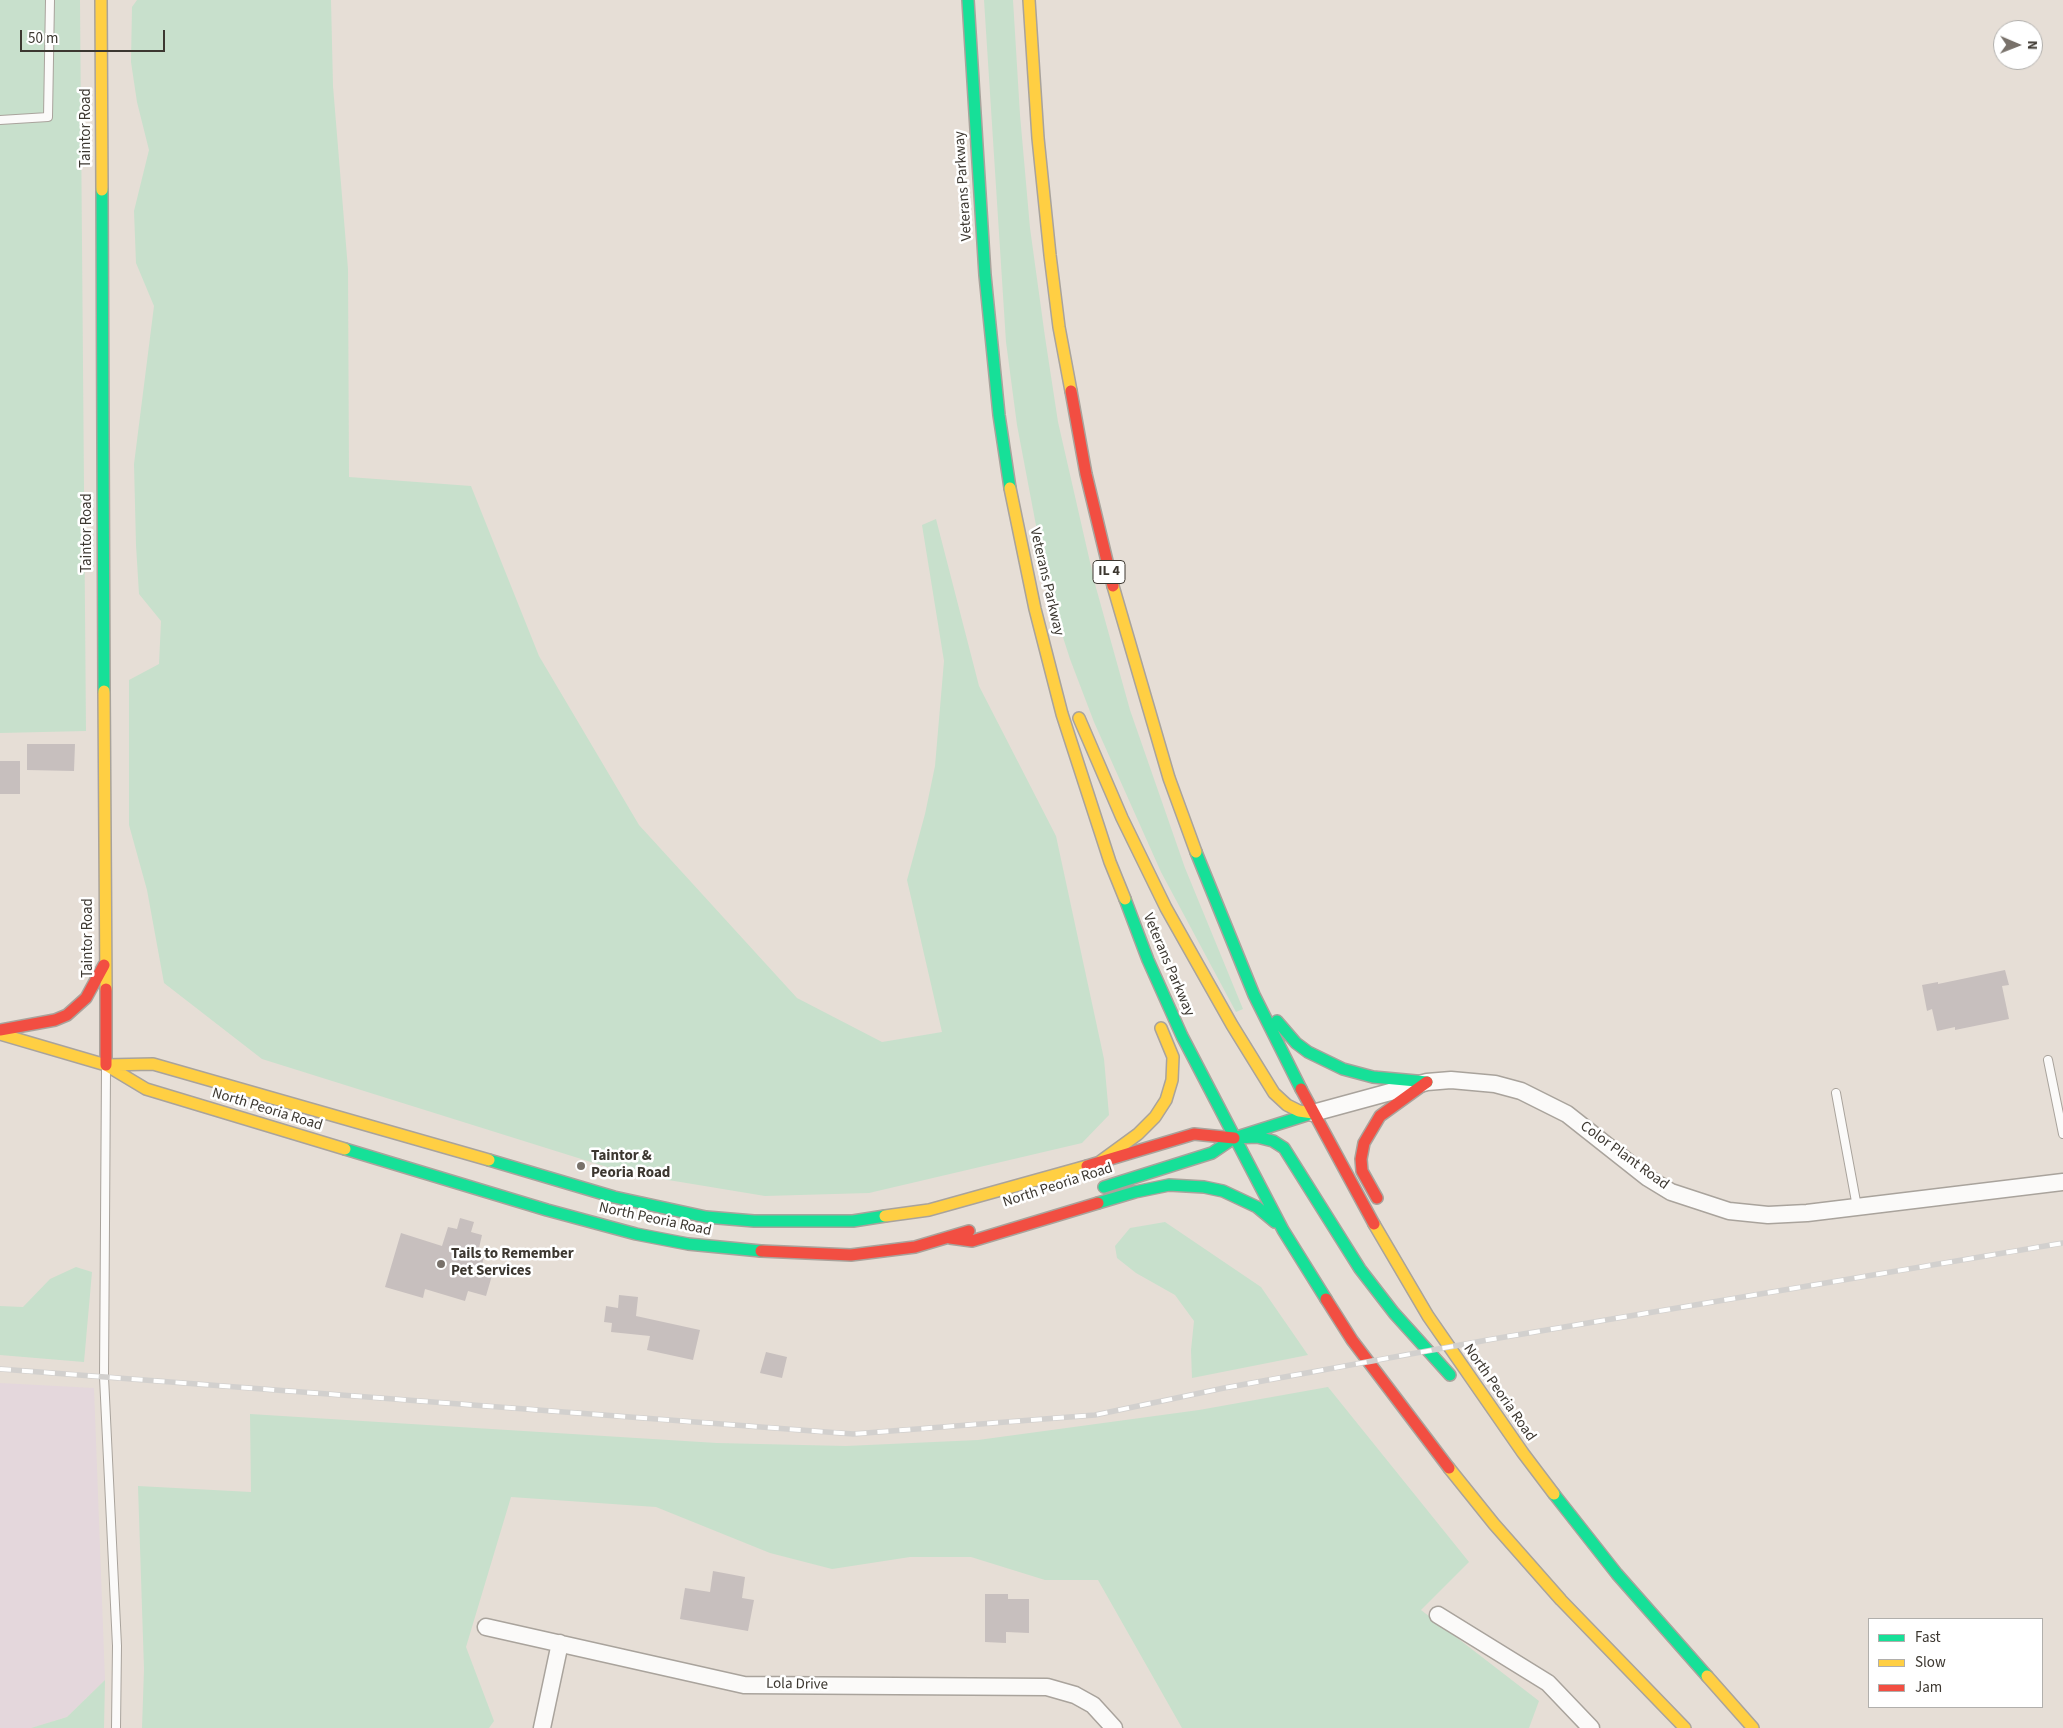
<!DOCTYPE html>
<style>
body{margin:0}
#map{position:relative;width:2063px;height:1728px;overflow:hidden;background:#e6ded6;font-family:"Source Sans 3",sans-serif}
canvas{display:block}
.legend{position:absolute;left:1868px;top:1618px;width:175px;height:90px;box-sizing:border-box;background:#fff;border:1px solid #b1afac;margin:0;padding:6px 9px;list-style:none;font-size:15px;color:#3c3730}
.legend li{display:flex;align-items:center;gap:10px;height:25px}
.legend b{width:25px;border:1px solid #b1afac}
.north{position:absolute;left:1993px;top:20px;width:50px;height:50px;box-sizing:border-box;background:#fff;border:1px solid #b1afac;border-radius:50%;rotate:91deg;font-size:14px;font-weight:700;line-height:20px;text-align:center;color:#3c3730}
.north::after{content:'';display:block;margin:auto;width:18px;height:22px;background:#78716a;clip-path:polygon(50% 0,100% 100%,50% 72%,0 100%)}
.scale{position:absolute;left:20px;top:30px;width:145px;height:22px;box-sizing:border-box;border:2px solid #3c3730;border-top:0;padding-left:6px;font-size:15px;line-height:18px;white-space:nowrap;color:#3c3730;-webkit-text-stroke:4px #fff;paint-order:stroke}
</style>
<div id="map">
<canvas width="2063" height="1728"></canvas>
<ul class="legend">
<li><b style="height:6px;background:#16e098"></b>Fast</li>
<li><b style="height:6px;background:#ffcf43"></b>Slow</li>
<li><b style="height:6px;background:#f24e42"></b>Jam</li>
</ul>
<div class="north">N</div>
<div class="scale">50 m</div>
</div>
<script>
const context = document.querySelector('canvas').getContext('2d');
context.lineJoin = 'round';
function fill(path, color) {
  context.fillStyle = color;
  context.fill(path, 'evenodd');
}
function shape(rows) {
  const path = new Path2D();
  for (const r of rows) {
    path.moveTo(r[0], r[1]);
    for (let i = 2; i < r.length; i += 2) path.lineTo(r[i], r[i + 1]);
  }
  return path;
}
function stroke(path, color, width, dash) {
  context.strokeStyle = color;
  context.lineWidth = width;
  context.lineCap = dash ? 'butt' : 'round';
  context.setLineDash(dash || []);
  context.stroke(path);
}
function write(font, color, halo, rows, align = 'center') {
  context.font = font + ' "Source Sans 3",sans-serif';
  context.lineWidth = 5;
  context.setLineDash([]);
  context.textBaseline = 'middle';
  context.strokeStyle = halo;
  context.fillStyle = color;
  for (const [text, x, y, turn = 0] of rows) {
    context.save();
    context.translate(x, y);
    context.rotate((+turn || 0) * Math.PI / 180);
    context.textAlign = isNaN(turn) ? turn : align;
    if (halo) context.strokeText(text, 0, 0);
    context.fillText(text, 0, 0);
    context.restore();
  }
}
fill(shape([
 [0,1383,94,1388,105,1680,67,1717,31,1728,0,1728]
]), '#e4d7dc');
fill(shape([
 [0,0,80,0,86,731,0,733],
 [137,0,331,0,333,86,348,269,349,477,471,486,539,656,639,825,797,998,882,1042,942,1032,907,880,925,814,935,766,944,661,922,525,936,519,979,686,1056,836,1104,1059,1109,1115,1082,1143,869,1193,765,1196,626,1173,262,1059,164,983,147,890,129,825,129,680,159,664,161,621,139,594,136,545,134,464,154,306,136,263,134,211,149,150,137,102,131,62,132,7],
 [984,0,1013,0,1020,115,1030,228,1045,337,1058,422,1095,584,1130,710,1185,868,1243,1009,1236,1012,1161,872,1094,722,1070,659,1049,594,1017,425,1006,342],
 [1165,1222,1261,1287,1308,1355,1192,1378,1191,1350,1194,1321,1175,1295,1136,1273,1117,1258,1115,1246,1130,1228],
 [76,1267,92,1272,84,1362,0,1355,0,1306,23,1307,50,1279],
 [1328,1387,1469,1562,1421,1610,1539,1701,1529,1728,1182,1728,1098,1580,1045,1580,971,1557,910,1557,832,1569,770,1553,656,1507,511,1497,466,1647,494,1721,489,1728,142,1728,144,1669,138,1486,251,1492,250,1414,717,1443,846,1446,978,1440,1199,1410],
 [105,1680,104,1728,31,1728,67,1717]
]), '#c8e0cc');
fill(shape([
 [27,744,75,744,74,771,27,770],
 [0,761,20,761,20,794,0,794],
 [2005,970,2009,985,2002,986,2009,1019,1955,1030,1955,1027,1937,1031,1932,1009,1927,1011,1922,985,1938,982,1938,984],
 [460,1218,474,1222,471,1232,482,1235,479,1248,486,1250,481,1268,493,1272,486,1296,468,1291,465,1301,425,1289,423,1298,385,1287,401,1233,442,1246,448,1227,457,1229],
 [619,1295,638,1297,636,1316,700,1330,693,1360,647,1350,650,1336,611,1332,612,1323,604,1322,606,1306,618,1308],
 [766,1352,787,1357,782,1378,760,1373],
 [713,1571,745,1577,742,1598,754,1600,748,1631,680,1619,685,1588,710,1592],
 [985,1594,1008,1594,1008,1599,1029,1599,1029,1633,1006,1632,1006,1643,985,1642]
]), '#c7bfbe');
const lane = shape([
 [0,120,48,117,50,0],
 [2048,1060,2063,1134],
 [106,1070,104,1377,117,1646,116,1728],
 [1836,1093,1857,1207]
]);
const street = shape([
 [1313,1113,1427,1082,1451,1080,1495,1084,1521,1091,1567,1114,1648,1178,1671,1192,1729,1211,1768,1215,1807,1213,2063,1182],
 [1438,1615,1548,1683,1591,1728],
 [486,1627,744,1685,1047,1687,1075,1695,1093,1705,1114,1728],
 [542,1728,560,1643]
]);
const fast = shape([
 [968,0,985,275,999,415,1010,488],
 [102,190,104,691],
 [1196,852,1254,995,1301,1089],
 [1125,899,1148,960,1182,1036,1283,1230,1326,1299],
 [1277,1021,1296,1043,1308,1052,1343,1069,1373,1077,1427,1082],
 [1234,1138,1257,1137,1273,1141,1284,1148,1360,1269,1394,1313,1450,1375],
 [345,1149,547,1210,636,1234,688,1244,761,1251],
 [489,1160,614,1197,706,1217,754,1221,853,1221,885,1216],
 [1104,1187,1212,1153,1234,1138,1313,1113],
 [1098,1203,1135,1192,1169,1185,1204,1187,1223,1191,1257,1207,1275,1222],
 [1554,1494,1617,1574,1707,1676]
]);
const slow = shape([
 [101,0,102,190],
 [1029,0,1038,138,1050,255,1059,327,1071,391],
 [1010,488,1035,609,1062,714,1110,862,1125,899],
 [1113,586,1169,778,1196,852],
 [104,691,106,989],
 [1079,718,1122,818,1166,908,1232,1025,1274,1093,1287,1105,1299,1111,1313,1113],
 [0,1034,106,1065,146,1089,345,1149],
 [106,1065,153,1064,489,1160],
 [1101,1161,1138,1134,1155,1117,1166,1100,1172,1080,1173,1057,1161,1028],
 [885,1216,929,1210,1087,1166],
 [1374,1224,1428,1316,1523,1453,1554,1494],
 [1449,1468,1494,1524,1561,1600,1685,1728],
 [1707,1676,1753,1728]
]);
const jam = shape([
 [1071,391,1086,474,1113,586],
 [106,989,106,1065],
 [0,1030,55,1020,67,1015,86,998,104,965],
 [1301,1089,1374,1224],
 [1087,1166,1194,1134,1234,1138],
 [1377,1198,1362,1171,1361,1159,1364,1143,1380,1116,1427,1082],
 [950,1238,972,1241,1098,1203],
 [761,1251,851,1255,915,1247,969,1231],
 [1326,1299,1352,1340,1449,1468]
]);
stroke(lane, '#a9a39c', 10);
stroke(street, '#a9a39c', 19);
stroke(fast, '#a9a39c', 14);
stroke(slow, '#a9a39c', 14);
stroke(jam, '#a9a39c', 14);
stroke(lane, '#fbfaf9', 8);
stroke(street, '#fbfaf9', 16);
stroke(fast, '#16e098', 11);
stroke(slow, '#ffcf43', 11);
stroke(jam, '#f24e42', 11);
const rail = shape([
 [0,1369,853,1434,1095,1415,1224,1388,1493,1339,2063,1243]
]);
stroke(rail, '#d2d0ce', 5.5);
stroke(rail, '#fff', 4, [11]);
for (const [x, y, r, color] of [
 [581,1166,5,"#78716a"],
 [441,1264,5,"#78716a"]
]) {
  const dot = new Path2D();
  dot.arc(x, y, r, 0, 2 * Math.PI);
  context.fillStyle = color;
  context.fill(dot);
  stroke(dot, '#fff', 2);
}
for (const [x, y, w] of [
 [1109,572,32]
]) {
  const box = new Path2D();
  box.roundRect(x - w / 2, y - 11.5, w, 23, 4);
  context.fillStyle = '#fff';
  context.fill(box);
  stroke(box, '#3c3730', 1);
}
write('bold 14px', '#3c3730', null, [
 ["IL 4",1109,572]
]);
write('15px', '#3c3730', '#fff', [
 ["Taintor Road",87,128,-90],
 ["Veterans Parkway",964,186,-94],
 ["Taintor Road",88,533,-90],
 ["Veterans Parkway",1046,582,77],
 ["Taintor Road",89,938,-90],
 ["Veterans Parkway",1168,965,67],
 ["North Peoria Road",267,1110,17],
 ["Color Plant Road",1624,1156,36],
 ["North Peoria Road",1058,1186,-18],
 ["North Peoria Road",655,1220,12],
 ["North Peoria Road",1499,1393,55],
 ["Lola Drive",797,1685,1]
]);
write('bold 15px', '#3c3730', '#fff', [
 ["Taintor &",591,1157],
 ["Peoria Road",591,1174],
 ["Tails to Remember",451,1255],
 ["Pet Services",451,1272]
], 'left');
</script>
